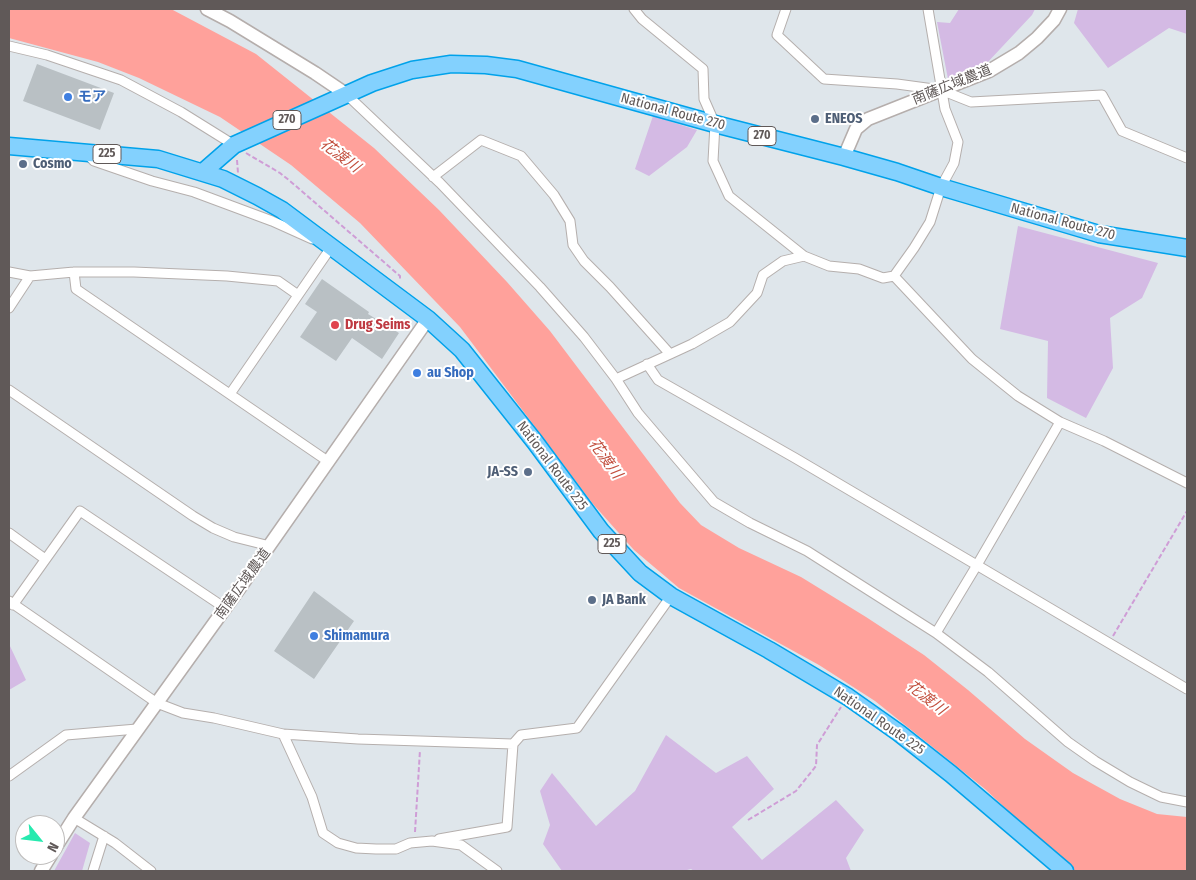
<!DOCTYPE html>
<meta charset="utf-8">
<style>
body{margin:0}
#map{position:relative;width:1196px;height:880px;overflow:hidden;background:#dfe6eb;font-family:"Fira Sans Condensed",sans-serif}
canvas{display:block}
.frame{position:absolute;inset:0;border:10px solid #605958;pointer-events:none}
.north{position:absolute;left:15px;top:815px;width:50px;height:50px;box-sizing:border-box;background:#fff;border:1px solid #bfbdbc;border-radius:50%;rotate:119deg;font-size:14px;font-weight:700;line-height:20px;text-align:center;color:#605958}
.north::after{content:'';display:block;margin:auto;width:18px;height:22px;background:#26eaaf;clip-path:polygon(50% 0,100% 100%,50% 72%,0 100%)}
</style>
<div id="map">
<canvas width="1196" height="880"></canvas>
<div class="frame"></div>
<div class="north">N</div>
</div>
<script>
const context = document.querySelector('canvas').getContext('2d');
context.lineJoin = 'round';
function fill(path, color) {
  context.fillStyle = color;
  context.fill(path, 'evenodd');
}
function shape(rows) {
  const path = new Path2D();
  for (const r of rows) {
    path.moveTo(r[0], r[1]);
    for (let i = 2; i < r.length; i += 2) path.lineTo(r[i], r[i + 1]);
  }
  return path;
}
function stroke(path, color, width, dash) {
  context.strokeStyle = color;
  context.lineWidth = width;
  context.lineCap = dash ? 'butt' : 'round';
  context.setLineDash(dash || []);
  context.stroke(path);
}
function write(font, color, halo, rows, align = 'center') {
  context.font = font + ' "Fira Sans Condensed","Noto Sans JP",sans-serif';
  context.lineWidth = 4;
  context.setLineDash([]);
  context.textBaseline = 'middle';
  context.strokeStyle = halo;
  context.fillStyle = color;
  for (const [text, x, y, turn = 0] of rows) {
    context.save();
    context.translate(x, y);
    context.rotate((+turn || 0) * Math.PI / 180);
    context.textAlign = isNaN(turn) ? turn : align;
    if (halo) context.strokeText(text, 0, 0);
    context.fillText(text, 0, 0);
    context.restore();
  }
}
fill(shape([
 [959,9,1035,9,1032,15,986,64,948,79,937,22,950,23],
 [1078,9,1187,9,1187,34,1169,28,1108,68,1074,23],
 [653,116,697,130,687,147,649,176,635,169],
 [1018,226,1158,263,1142,298,1110,318,1113,368,1086,418,1047,398,1048,341,1000,329],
 [9,644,26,680,9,690],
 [666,735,716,773,747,756,774,789,732,827,762,860,836,800,864,830,846,858,851,871,694,871,691,869,683,871,562,871,543,844,550,825,540,791,552,773,596,826,635,791],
 [75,833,90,843,82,871,54,871]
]), '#d4bae4');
fill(shape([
 [9,9,171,9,256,54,374,148,439,210,507,282,550,331,680,503,701,525,739,548,801,577,866,617,924,655,968,690,1025,739,1073,773,1120,799,1157,814,1187,817,1187,871,1077,871,1068,867,985,789,875,701,819,665,679,588,634,550,593,504,460,327,360,223,291,165,220,117,139,78,98,62,9,38]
]), '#ffa19b');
fill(shape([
 [37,64,114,93,100,130,23,101],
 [322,279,369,312,368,314,399,333,382,359,352,338,336,361,300,337,317,312,305,304],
 [314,591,354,621,314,679,274,651]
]), '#b9c0c4');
const street = shape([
 [634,9,642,19,703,69,704,99,715,124,713,161,729,196,804,256],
 [786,9,777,35,824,79,897,84,941,90,971,102,1102,95,1122,131,1187,158],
 [9,46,47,55,121,80,181,112,234,145],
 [346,94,440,183,540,287,584,337,616,379,638,413,714,502,750,523,807,551,936,633,988,672,1068,742,1095,761,1130,782,1161,797,1187,802],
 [87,154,94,161,152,181,194,192,272,221,312,239],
 [433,177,481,140,521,156,554,195,570,221,573,245,584,261,610,287,670,354],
 [9,272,30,276,74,272,134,272,227,276,278,281,298,295],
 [74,272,76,289,329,462],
 [894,276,972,359,1018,396,1060,422,1104,441,1187,483],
 [9,308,30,276],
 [647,364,658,380,795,458,1187,689],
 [616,379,692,344,730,322,757,293,763,275,783,261,804,256,829,266,859,269,883,278,894,276,914,248,930,222,941,187,954,163,958,142,945,109,928,9],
 [9,390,193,516,213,528,234,537,270,546],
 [230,394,332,246],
 [9,533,45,559],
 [9,601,157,703,183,713,214,718,283,734,312,797,323,833,338,843,356,848,376,849,396,849,410,843,432,841,461,845,497,871],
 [13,605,80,511,225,608],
 [936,633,977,565,1060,422],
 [283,734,358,739,513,744],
 [9,776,66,735,137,729],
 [74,818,115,843,151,871],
 [439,839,507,827,513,744,521,735,577,728,671,596],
 [93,871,104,836]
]);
const secondary = shape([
 [207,9,230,21,315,73,346,94],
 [844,157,856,129,868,119,989,71,1019,53,1037,38,1054,20,1060,9],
 [55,848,74,818,241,586,428,319],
 [41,871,51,855]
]);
const highway = shape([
 [9,146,158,159,223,179,257,196,282,210,428,319,462,350,535,442,601,531,640,573,671,596,769,650,848,697,899,733,951,774,1065,871],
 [203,172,234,145,372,83,412,70,451,64,486,65,517,69,715,124,844,157,897,172,941,187,1099,234,1187,248]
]);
stroke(street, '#b5afad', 11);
stroke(secondary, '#b5aeac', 15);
stroke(highway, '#00a2ea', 19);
stroke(shape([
 [246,153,280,173,290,181,400,276,400,281],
 [237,160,238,173],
 [1113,636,1187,511],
 [748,820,796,791,816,766,817,745,841,707],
 [415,832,420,750]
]), '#cf9dd6', 2, [5, 2.5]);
stroke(street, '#fff', 9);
stroke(secondary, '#fff', 12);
stroke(highway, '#83d1fe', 16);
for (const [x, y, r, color] of [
 [68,97,5,"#3f7fe0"],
 [815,119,5,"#5c6f8a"],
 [23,164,5,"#5c6f8a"],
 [335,325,5,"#e0444e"],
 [417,373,5,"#3f7fe0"],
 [528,472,5,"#5c6f8a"],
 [592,600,5,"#5c6f8a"],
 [314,636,5,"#3f7fe0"]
]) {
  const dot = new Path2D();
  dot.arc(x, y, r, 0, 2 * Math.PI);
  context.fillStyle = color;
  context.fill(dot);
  stroke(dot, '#fff', 2);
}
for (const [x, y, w] of [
 [287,120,28],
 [762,136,28],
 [107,154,28],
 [612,544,28]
]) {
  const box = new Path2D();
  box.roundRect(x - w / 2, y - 9.5, w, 19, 4);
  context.fillStyle = '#fff';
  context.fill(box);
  stroke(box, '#605958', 1);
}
write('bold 12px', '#605958', null, [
 ["270",287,120],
 ["270",762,136],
 ["225",107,154],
 ["225",612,544]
]);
write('14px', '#605958', '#fff', [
 ["南薩広域農道",952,85,-22],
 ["National Route 270",673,112,15],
 ["National Route 270",1063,222,15],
 ["National Route 225",552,466,53],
 ["南薩広域農道",243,584,-54],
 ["National Route 225",879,721,35]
]);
write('bold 14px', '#366cbe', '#fff', [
 ["モア",78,97],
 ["au Shop",427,373],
 ["Shimamura",324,636]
], 'left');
write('bold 14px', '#4e5e75', '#fff', [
 ["ENEOS",825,119],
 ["Cosmo",33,164],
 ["JA-SS",518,472,"right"],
 ["JA Bank",602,600]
], 'left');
write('bold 14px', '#be3a42', '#fff', [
 ["Drug Seims",345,325]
], 'left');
write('italic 15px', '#c24f3e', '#fff', [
 ["花渡川",340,156,37],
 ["花渡川",605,459,54],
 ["花渡川",926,698,38]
]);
</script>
